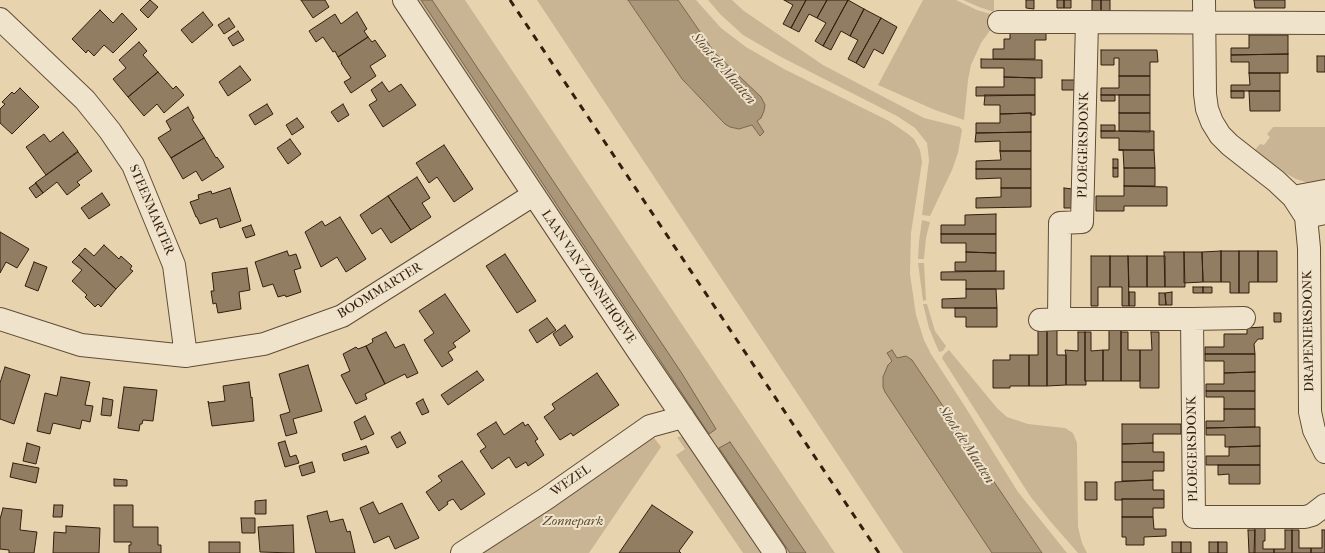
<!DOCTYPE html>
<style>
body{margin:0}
canvas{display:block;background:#e7d4af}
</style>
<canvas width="1325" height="553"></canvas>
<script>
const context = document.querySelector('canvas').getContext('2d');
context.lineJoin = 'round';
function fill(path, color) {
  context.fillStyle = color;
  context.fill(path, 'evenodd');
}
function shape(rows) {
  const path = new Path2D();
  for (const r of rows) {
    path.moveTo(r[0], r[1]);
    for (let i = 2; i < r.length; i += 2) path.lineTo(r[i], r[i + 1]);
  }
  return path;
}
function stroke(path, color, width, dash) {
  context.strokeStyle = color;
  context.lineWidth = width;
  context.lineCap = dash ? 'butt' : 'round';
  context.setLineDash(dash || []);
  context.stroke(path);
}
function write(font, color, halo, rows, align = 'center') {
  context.font = font + ' "IM FELL French Canon",serif';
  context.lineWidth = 4;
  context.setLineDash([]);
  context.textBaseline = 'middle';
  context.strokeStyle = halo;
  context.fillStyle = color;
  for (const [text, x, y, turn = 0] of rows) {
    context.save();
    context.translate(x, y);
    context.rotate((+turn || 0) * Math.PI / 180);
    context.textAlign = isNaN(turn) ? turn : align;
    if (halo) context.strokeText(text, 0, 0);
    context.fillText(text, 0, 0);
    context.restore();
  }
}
fill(shape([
 [414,0,465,0,835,553,785,553],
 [537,0,628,0,682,79,690,88,730,127,739,129,752,125,759,135,757,121,763,114,764,111,765,105,761,97,714,52,678,0,696,0,721,28,746,47,784,69,889,121,908,134,914,139,920,150,922,162,911,233,910,274,916,315,924,340,931,354,964,405,1018,492,1067,553,1042,553,912,360,906,356,890,363,894,405,992,553,903,553],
 [708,0,732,0,744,11,823,65,924,118,960,127,962,130,958,153,952,170,930,216,922,215,929,160,927,143,915,128,897,116,781,57,743,35,721,15],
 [923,0,956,0,977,10,994,15,994,25,981,43,971,65,968,80,964,120,935,110,878,85],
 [963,0,994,0,994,12,979,7],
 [1273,127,1325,127,1325,184,1309,183,1296,179,1287,174,1255,150,1260,144,1264,145,1270,137,1267,134],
 [922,220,930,222,926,238,924,259,918,259,919,241],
 [918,263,924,263,926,300,923,301],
 [923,304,927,304,935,331,946,346,943,351,939,352,929,328],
 [949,350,997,408,1007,417,1028,424,1065,428,1073,433,1077,443,1078,527,1082,543,1087,553,1078,553,1050,521,1030,496,942,358,944,354],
 [652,435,661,447,589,553,470,553],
 [684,436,764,553,743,553,676,455,685,449,677,437]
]), '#c9b594');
const water = shape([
 [421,0,432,0,681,372,716,429,709,434,421,0],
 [628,0,678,0,714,52,761,97,765,105,764,111,761,118,757,121,764,132,760,136,752,125,739,129,730,127,725,124,682,79,628,0],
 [892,350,897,358,906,356,912,360,1042,553,992,553,885,392,883,387,883,377,888,365,892,361,887,353,892,350],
 [730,442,806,553,790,553,719,448,730,442]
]);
fill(water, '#aa9678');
stroke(water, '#7b664e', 1);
const building = shape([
 [150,0,158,7,148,18,140,10,150,0],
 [301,0,325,0,329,7,313,18,301,0],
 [784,0,806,0,791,28,783,24,793,5,784,0],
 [806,0,827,0,817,18,809,14,799,32,791,28,806,0],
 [827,0,848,0,823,46,815,41,826,23,817,18,827,0],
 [848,0,864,9,850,36,841,31,831,50,823,46,848,0],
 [1026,0,1034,0,1034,9,1026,8,1026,0],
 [1057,0,1064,0,1064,8,1057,8,1057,0],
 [1064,0,1071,0,1071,8,1064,8,1064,0],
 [1092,0,1101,0,1101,13,1092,13,1092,0],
 [1101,0,1110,0,1110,13,1101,13,1101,0],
 [1254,0,1285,0,1285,8,1255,8,1254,0],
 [864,9,881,18,856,63,848,59,858,40,850,36,864,9],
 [100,10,113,23,122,13,137,29,113,53,104,45,94,56,88,50,86,53,72,39,100,10],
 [203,12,213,25,192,43,181,30,203,12],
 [357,12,367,29,364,31,368,37,338,57,335,51,333,52,323,37,316,42,309,31,335,14,341,24,357,12],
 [229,18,235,27,224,34,218,25,229,18],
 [881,18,897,27,883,54,874,49,864,68,856,63,881,18],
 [1046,29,1046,40,1035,40,1035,59,993,59,993,49,1004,49,1004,39,1010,39,1010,30,1046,29],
 [238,31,244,40,233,46,228,38,238,31],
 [1249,35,1288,35,1288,54,1231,55,1231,48,1249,48,1249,35],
 [368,37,372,42,375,40,386,56,370,66,376,76,351,93,344,82,351,78,341,63,342,63,338,57,368,37],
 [139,42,147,51,143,55,158,72,128,97,113,79,126,68,119,60,139,42],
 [1101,50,1157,50,1158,62,1150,62,1150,76,1119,76,1119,58,1114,58,1114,65,1101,65,1101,50],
 [1288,54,1288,73,1249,73,1249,62,1231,62,1231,55,1288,54],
 [1317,56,1325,56,1325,72,1317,72,1317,56],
 [981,59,1042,60,1042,78,1004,77,1004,68,981,68,981,59],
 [240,66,251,80,228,96,219,82,240,66],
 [158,72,173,89,176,86,184,95,164,113,157,104,144,116,128,97,158,72],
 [1249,73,1280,73,1280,91,1231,91,1231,85,1250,85,1249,73],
 [1119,76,1150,76,1150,95,1101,95,1101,88,1119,88,1119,76],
 [1004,77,1035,78,1035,95,976,96,976,87,1004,87,1004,77],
 [1062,80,1077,80,1077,90,1062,90,1062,80],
 [382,82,389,92,401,84,416,105,383,127,369,105,377,100,371,90,382,82],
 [20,88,39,107,12,134,0,123,0,109,5,104,2,102,12,92,14,94,20,88],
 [1231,91,1244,91,1244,98,1231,98,1231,91],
 [1249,91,1280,91,1280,111,1250,111,1249,91],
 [985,95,1035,95,1035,115,1031,115,1031,113,1000,114,1000,105,984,105,985,95],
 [1101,95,1115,95,1115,101,1101,101,1101,95],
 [1119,95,1150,95,1150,113,1119,113,1119,95],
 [267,104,273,114,255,125,249,115,267,104],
 [343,104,349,115,338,122,331,112,343,104],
 [188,107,194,118,192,119,204,138,171,158,158,138,171,130,166,121,188,107],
 [1031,113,1031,132,976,133,976,123,1000,123,1000,114,1031,113],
 [1119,113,1150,113,1150,132,1119,131,1119,113],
 [297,118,304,127,292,135,286,125,297,118],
 [1101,125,1115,125,1115,131,1101,131,1101,125],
 [1101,131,1154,131,1154,150,1119,150,1119,138,1101,138,1101,131],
 [63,132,78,151,46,175,26,147,44,134,50,142,63,132],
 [1031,132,1031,151,1000,151,1000,141,975,142,976,133,1031,132],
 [204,138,216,158,217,157,224,167,202,181,196,171,183,179,171,158,204,138],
 [290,139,301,154,288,164,277,148,290,139],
 [444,145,473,189,454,202,437,177,429,183,416,163,444,145],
 [1119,150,1154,150,1155,168,1124,168,1123,150,1119,150],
 [1000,151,1031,151,1031,169,976,169,976,161,1001,160,1000,151],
 [78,152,92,171,77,182,80,185,67,195,57,182,43,193,35,183,78,152],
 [1113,159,1118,159,1118,168,1113,168,1113,159],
 [1113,168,1118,168,1118,177,1113,177,1113,168],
 [1124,168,1155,168,1155,186,1124,186,1124,168],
 [976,169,1031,169,1031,188,1001,188,1001,178,976,179,976,169],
 [417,177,430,198,422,203,431,217,411,230,388,196,417,177],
 [36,183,43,193,36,198,29,188,36,183],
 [1124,186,1167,187,1167,206,1124,206,1124,211,1096,211,1096,196,1124,196,1124,186],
 [230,188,241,221,220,228,217,218,200,224,197,217,196,217,190,202,199,199,198,195,211,191,212,194,230,188],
 [1001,188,1031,188,1031,207,976,208,976,198,1001,197,1001,188],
 [1064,188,1073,189,1073,208,1064,208,1064,188],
 [102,193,110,205,89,219,81,208,102,193],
 [388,196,411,230,391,243,381,228,372,234,360,215,388,196],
 [996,214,996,234,941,234,941,225,965,225,965,215,996,214],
 [340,217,366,259,346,272,337,257,321,267,305,232,322,221,325,226,340,217],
 [251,225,255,235,246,238,242,228,251,225],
 [0,232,29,249,17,268,6,262,0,273,0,232],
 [941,234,996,234,996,253,966,252,966,243,941,243,941,234],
 [104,245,119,259,121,256,132,266,130,269,133,271,116,289,79,255,85,248,94,256,104,245],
 [287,251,289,256,296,254,301,268,294,270,301,292,286,297,285,295,278,297,273,284,263,287,255,262,287,251],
 [1221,251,1239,251,1239,293,1230,293,1230,282,1221,282,1221,251],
 [1221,251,1221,282,1203,282,1202,252,1221,251],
 [1239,251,1258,251,1258,282,1249,282,1249,293,1239,293,1239,251],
 [1258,251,1277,251,1277,282,1258,282,1258,251],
 [966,252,996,253,996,271,955,271,955,262,966,262,966,252],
 [1164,252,1184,252,1185,287,1165,287,1164,252],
 [1184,252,1202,252,1203,282,1184,283,1184,252],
 [505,254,536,301,517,313,486,266,505,254],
 [79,255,116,289,101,307,98,304,95,307,85,297,87,295,72,281,82,270,72,262,79,255],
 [1091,256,1110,256,1110,287,1098,287,1098,306,1091,306,1091,256],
 [1110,256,1128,256,1129,306,1122,306,1122,287,1110,287,1110,256],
 [1128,256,1147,256,1147,287,1129,287,1128,256],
 [1147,256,1165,256,1165,287,1147,287,1147,256],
 [34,262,47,267,38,291,25,286,34,262],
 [247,268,250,290,239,292,241,309,218,313,216,303,213,304,211,291,214,291,212,273,247,268],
 [1004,271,1004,289,966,289,966,280,941,280,941,272,1004,271],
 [1193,287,1203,287,1203,293,1193,293,1193,287],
 [1203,287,1212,287,1212,293,1203,293,1203,287],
 [966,289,996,289,997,308,942,308,942,299,966,298,966,289],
 [1129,292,1135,292,1135,306,1129,306,1129,292],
 [1172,292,1172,305,1166,305,1165,293,1172,292],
 [1159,293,1165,293,1166,305,1159,305,1159,293],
 [445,294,470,331,453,343,456,347,448,352,453,360,442,367,424,340,434,333,419,311,445,294],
 [955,308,997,308,997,327,966,327,966,317,955,317,955,308],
 [1274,313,1281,313,1281,322,1274,322,1274,313],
 [547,318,556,330,537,343,529,330,547,318],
 [565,325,573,337,560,346,553,334,565,325],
 [1038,327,1047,327,1047,386,1029,386,1029,355,1038,355,1038,327],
 [1047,327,1057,327,1057,355,1066,355,1066,385,1047,386,1047,327],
 [1109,327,1121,327,1121,381,1103,381,1103,350,1109,350,1109,327],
 [1263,327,1263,339,1258,339,1254,344,1255,354,1205,354,1205,347,1224,347,1224,334,1247,334,1247,328,1263,327],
 [386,332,395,348,404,344,418,373,407,378,405,374,385,384,366,346,373,342,372,339,386,332],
 [1078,332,1085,332,1085,381,1086,381,1086,385,1066,385,1066,355,1065,350,1078,351,1078,332],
 [1085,332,1091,332,1091,351,1103,350,1103,381,1085,381,1085,332],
 [1121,332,1128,332,1128,350,1140,350,1140,381,1121,381,1121,332],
 [1151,332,1159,332,1159,388,1140,388,1140,350,1152,350,1151,332],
 [366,346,385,384,365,394,367,399,356,404,341,375,350,371,343,354,356,347,358,349,366,346],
 [1205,354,1255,354,1255,372,1224,373,1224,361,1205,361,1205,354],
 [1010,355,1029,355,1029,386,1010,386,1010,388,993,388,993,360,1010,360,1010,355],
 [308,365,322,411,293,419,297,433,286,436,280,415,290,412,279,374,308,365],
 [5,367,30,375,14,424,0,419,0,383,5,367],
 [477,371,484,380,448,405,441,395,477,371],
 [1255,372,1255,391,1206,391,1206,384,1224,384,1224,373,1255,372],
 [597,373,619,405,573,436,571,433,560,440,544,417,555,409,552,404,597,373],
 [61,377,90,382,85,405,93,406,90,422,82,420,80,429,53,423,50,434,37,431,45,393,57,396,61,377],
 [249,382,251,398,252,397,254,421,212,426,208,401,209,403,225,401,223,386,249,382],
 [124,387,157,390,153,421,143,420,142,424,140,424,139,431,118,428,124,387],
 [1206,391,1255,391,1255,409,1224,409,1224,397,1206,397,1206,391],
 [103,398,113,400,111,416,101,415,103,398],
 [423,399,429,412,422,415,416,403,423,399],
 [1224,409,1255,409,1255,427,1206,428,1206,421,1224,421,1224,409],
 [365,416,374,434,361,440,354,422,365,416],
 [496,422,504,435,523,422,525,426,528,424,538,439,535,441,544,455,528,466,526,462,516,468,509,457,492,469,480,451,486,447,477,434,496,422],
 [1122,424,1181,424,1181,434,1153,434,1153,443,1122,444,1122,424],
 [1255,427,1260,427,1260,446,1225,447,1225,435,1206,435,1206,428,1255,427],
 [400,432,406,443,397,448,391,437,400,432],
 [285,441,290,457,296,455,299,463,285,467,278,443,285,441],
 [27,443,40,447,36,464,23,461,27,443],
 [1153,443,1153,452,1164,452,1164,462,1122,462,1122,444,1153,443],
 [366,446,369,453,344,461,342,454,366,446],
 [1260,446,1260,465,1206,465,1206,456,1229,456,1229,447,1260,446],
 [462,461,485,494,461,510,453,499,447,502,448,504,439,511,426,492,442,481,438,476,462,461],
 [312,462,315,472,302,476,299,466,312,462],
 [1122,462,1164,462,1164,471,1153,471,1153,480,1122,481,1122,462],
 [13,463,39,468,36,483,10,477,13,463],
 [1218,465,1260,465,1260,484,1229,484,1229,474,1218,475,1218,465],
 [114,479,127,480,127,486,114,486,114,479],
 [1153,480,1153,490,1164,490,1164,499,1122,499,1122,500,1115,500,1115,482,1153,480],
 [1085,482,1097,482,1097,500,1085,500,1085,482],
 [1122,499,1164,499,1164,508,1153,508,1153,517,1122,517,1122,499],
 [266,500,266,514,255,514,255,501,266,500],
 [373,502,379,514,402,503,419,538,395,549,389,536,374,543,360,508,373,502],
 [54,505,63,505,62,517,53,517,54,505],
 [114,505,133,505,133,527,158,527,158,545,161,545,161,553,129,553,129,545,131,545,131,542,114,542,114,505],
 [652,505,693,532,679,551,681,553,619,553,652,505],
 [3,508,22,510,20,530,37,532,34,553,9,553,9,550,0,549,0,519,3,508],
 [327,511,330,522,343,519,347,532,350,531,355,553,316,553,307,516,327,511],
 [1122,517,1153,517,1154,529,1166,529,1166,536,1144,537,1144,545,1126,545,1126,537,1122,537,1122,517],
 [241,518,255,518,255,533,242,533,241,518],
 [293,525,294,553,260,552,258,527,293,525],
 [1255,525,1265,525,1265,541,1263,541,1263,549,1274,549,1274,553,1254,553,1255,525],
 [66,526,100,528,99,553,53,553,54,532,66,533,66,526],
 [1248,530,1255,530,1255,553,1249,553,1248,530],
 [1285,530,1292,530,1292,553,1274,553,1274,549,1285,549,1285,530],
 [1292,530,1299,530,1299,548,1311,548,1311,553,1292,553,1292,530],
 [1322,530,1325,530,1325,553,1311,553,1311,548,1322,548,1322,530],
 [209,542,240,542,240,553,209,553,209,542],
 [1172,542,1181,542,1181,553,1172,553,1172,542],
 [1181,542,1191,542,1191,553,1181,553,1181,542],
 [1209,542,1218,542,1218,553,1209,553,1209,542],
 [1218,542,1227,542,1227,553,1218,553,1218,542]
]);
fill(building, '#917d62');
stroke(building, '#341f0e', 1);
const minor = shape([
 [404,0,636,348,775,553],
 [1204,0,1205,94,1207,109,1212,122,1220,135,1230,145,1276,181,1293,197,1306,217,1309,248,1310,412,1314,430,1325,452],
 [0,19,85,100,110,131,133,165,174,265,186,356],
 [999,22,1087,22],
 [1325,23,1087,22,1082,222,1060,223,1059,319,1192,319,1194,517,1305,517,1312,515,1325,505],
 [1293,197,1325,191],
 [1306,217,1325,213],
 [0,319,81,345,186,356,264,344,342,316,533,195],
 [1192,319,1244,318],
 [1040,320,1059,319],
 [462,553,547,498,650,426,683,417]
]);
stroke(minor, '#614c36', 24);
stroke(minor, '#efe3cb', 22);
stroke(shape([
 [510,0,879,553]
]), '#341f0e', 3, [7, 7]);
write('13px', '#341f0e', '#efe3cb', [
 ["PLOEGERSDONK",1084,145,-89],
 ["STEENMARTER",151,210,67],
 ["LAAN VAN ZONNEHOEVE",588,277,56],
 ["BOOMMARTER",380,291,-31],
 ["DRAPENIERSDONK",1309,331,-91],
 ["PLOEGERSDONK",1193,449,-91],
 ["WEZEL",571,481,-35]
]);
write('italic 13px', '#594430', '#efe3cb', [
 ["Zonnepark",573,522]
]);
write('italic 14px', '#5d4933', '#efe3cb', [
 ["Sloot de Maaten",723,69,49],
 ["Sloot de Maaten",966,445,57]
]);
</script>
